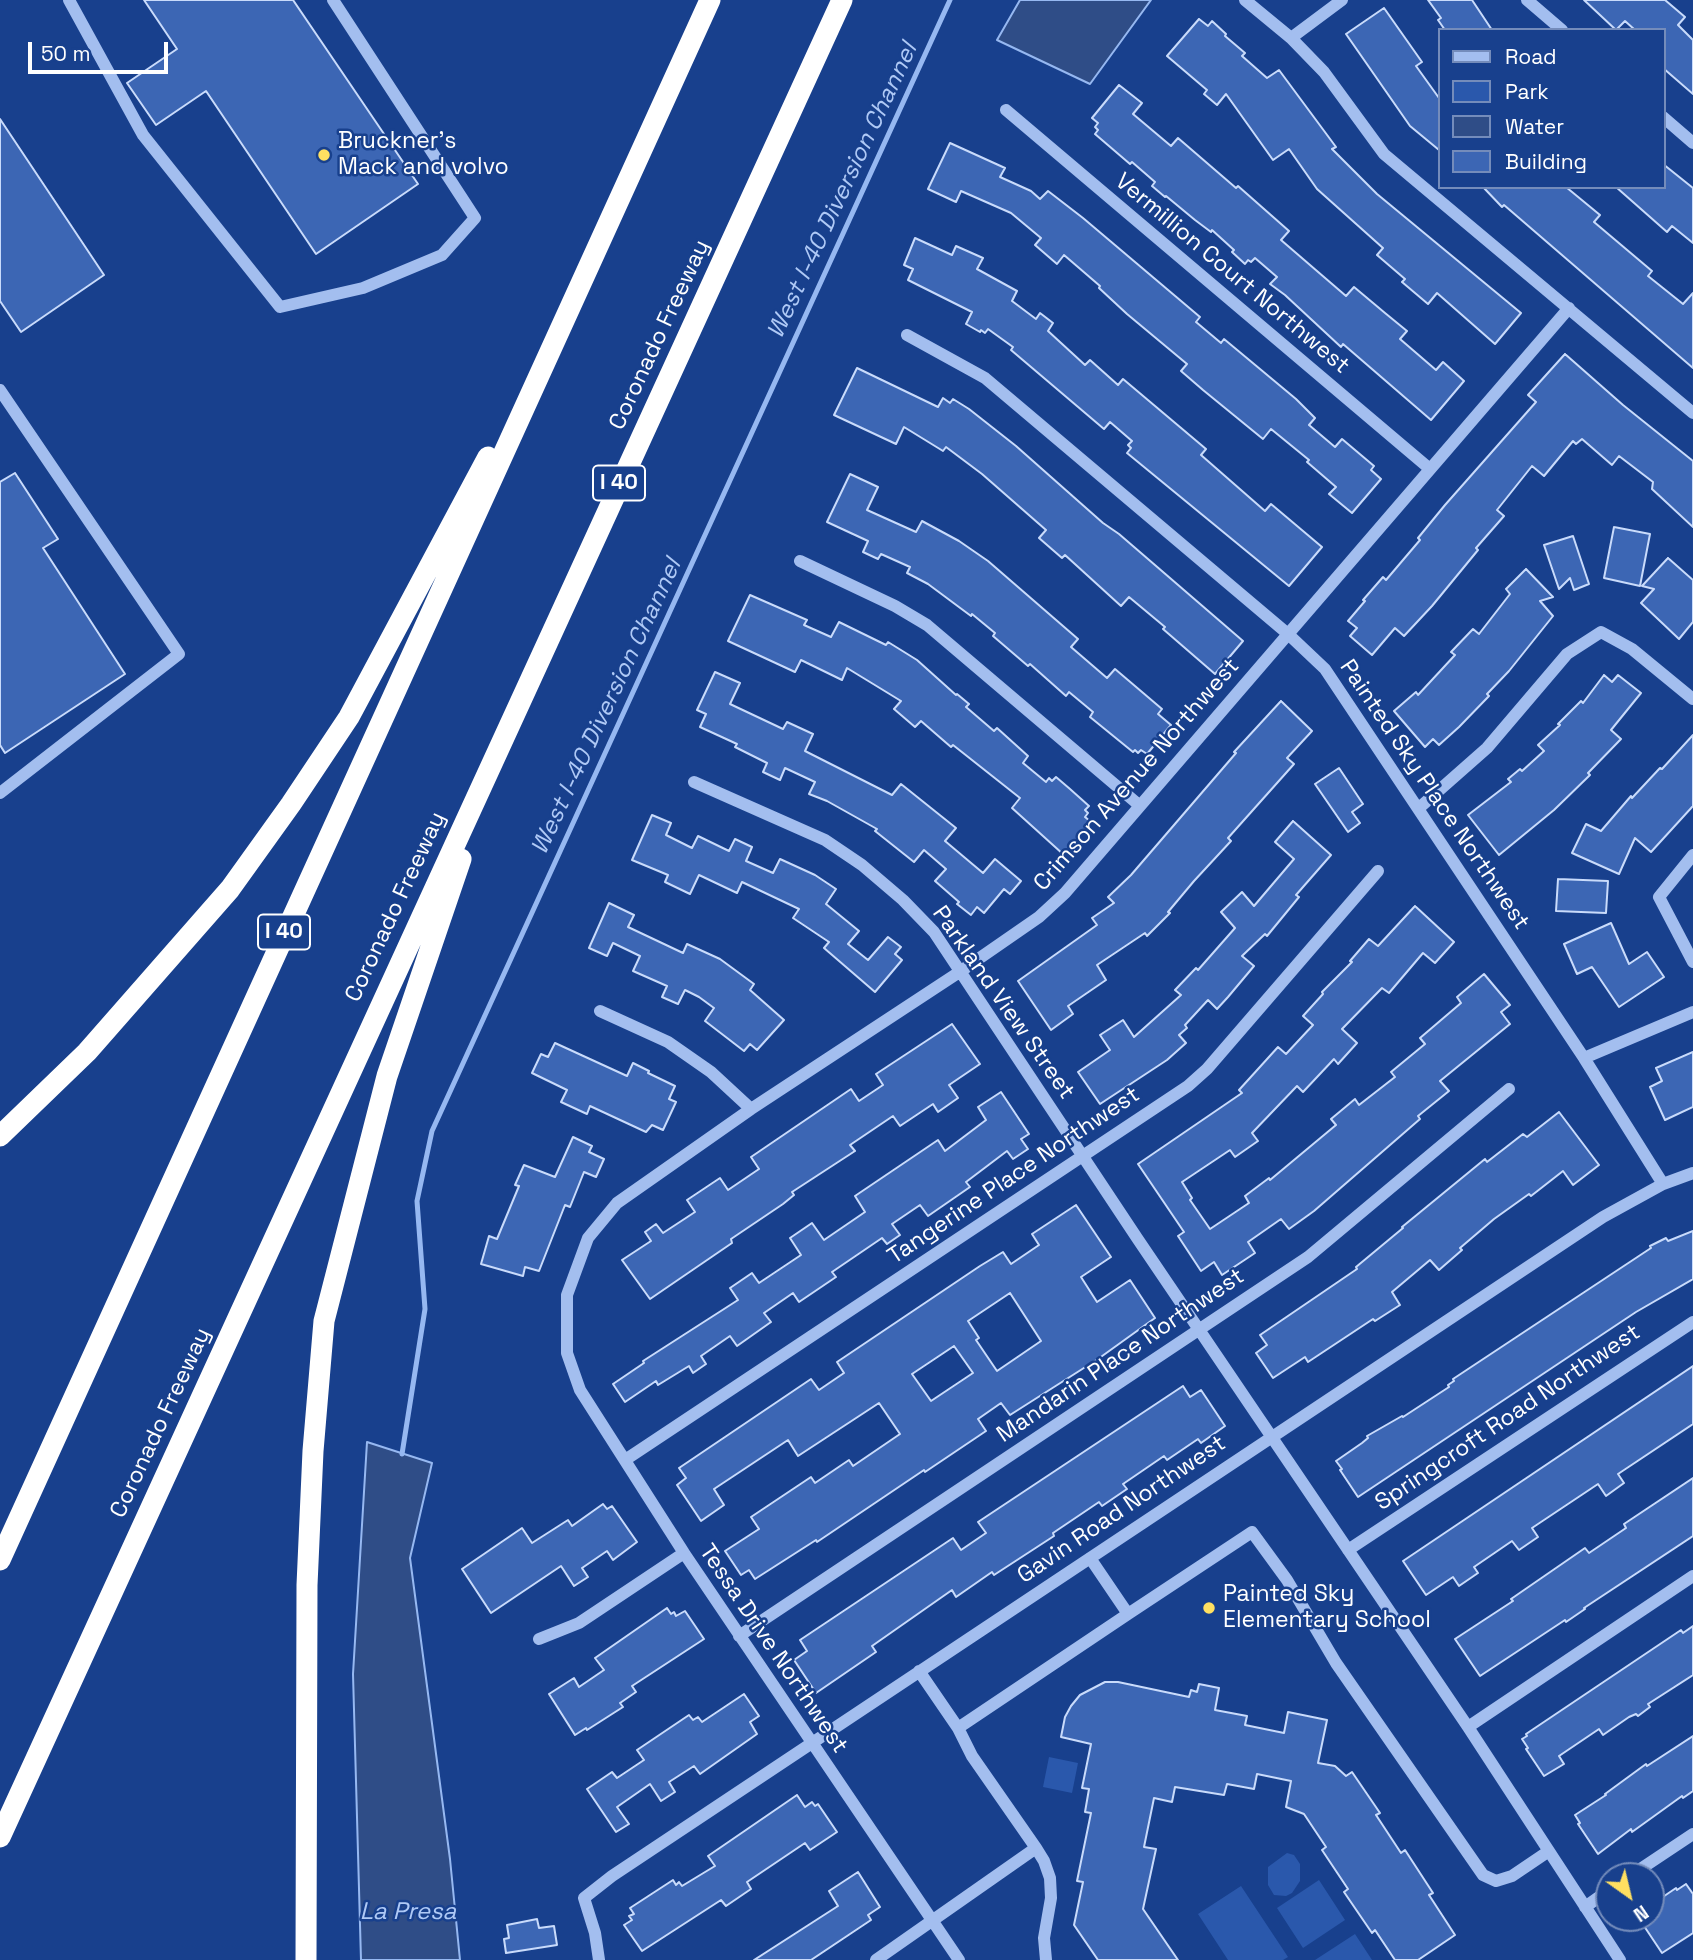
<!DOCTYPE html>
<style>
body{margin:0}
#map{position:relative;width:1693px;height:1960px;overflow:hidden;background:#18408d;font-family:"Space Grotesk",sans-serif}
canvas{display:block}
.legend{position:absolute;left:1438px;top:28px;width:228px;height:161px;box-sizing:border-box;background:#18408d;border:2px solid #748cbb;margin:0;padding:9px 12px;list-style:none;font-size:21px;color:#fff}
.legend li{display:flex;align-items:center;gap:14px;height:35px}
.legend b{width:35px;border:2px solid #748cbb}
.north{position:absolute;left:1595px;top:1862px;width:70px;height:70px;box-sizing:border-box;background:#18408d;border:2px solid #748cbb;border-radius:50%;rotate:146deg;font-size:19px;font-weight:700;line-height:28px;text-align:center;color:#fff}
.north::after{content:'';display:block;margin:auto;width:24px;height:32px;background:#ffe061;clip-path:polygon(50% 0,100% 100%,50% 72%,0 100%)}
.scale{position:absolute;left:28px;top:42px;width:140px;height:32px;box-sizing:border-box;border:4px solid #fff;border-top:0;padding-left:9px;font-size:21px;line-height:24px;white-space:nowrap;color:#fff;-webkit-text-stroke:5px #18408d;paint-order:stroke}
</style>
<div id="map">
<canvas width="1693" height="1960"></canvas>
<ul class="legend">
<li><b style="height:9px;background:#a3beef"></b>Road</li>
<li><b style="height:19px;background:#2a58ac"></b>Park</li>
<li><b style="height:19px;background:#2f4d87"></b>Water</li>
<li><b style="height:19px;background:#3c66b4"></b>Building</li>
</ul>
<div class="north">N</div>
<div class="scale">50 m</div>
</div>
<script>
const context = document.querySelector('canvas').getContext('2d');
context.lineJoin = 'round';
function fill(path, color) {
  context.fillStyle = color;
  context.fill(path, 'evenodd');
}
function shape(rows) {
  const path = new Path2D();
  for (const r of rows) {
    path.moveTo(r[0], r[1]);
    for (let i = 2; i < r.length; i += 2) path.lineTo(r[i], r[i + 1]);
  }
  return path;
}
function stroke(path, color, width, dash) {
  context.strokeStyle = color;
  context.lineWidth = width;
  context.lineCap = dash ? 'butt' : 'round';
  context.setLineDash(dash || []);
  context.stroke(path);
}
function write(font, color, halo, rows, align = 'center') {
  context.font = font + ' "Space Grotesk",sans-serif';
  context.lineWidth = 5;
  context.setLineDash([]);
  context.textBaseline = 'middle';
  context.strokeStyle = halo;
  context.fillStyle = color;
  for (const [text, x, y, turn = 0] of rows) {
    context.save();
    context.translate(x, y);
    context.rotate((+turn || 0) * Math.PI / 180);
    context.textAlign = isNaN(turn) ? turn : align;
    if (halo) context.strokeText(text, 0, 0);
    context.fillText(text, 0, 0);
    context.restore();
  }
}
fill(shape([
 [1049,1757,1078,1763,1072,1793,1043,1787],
 [1287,1853,1294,1855,1300,1864,1300,1881,1292,1893,1286,1896,1274,1895,1268,1885,1268,1867],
 [1319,1880,1345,1920,1303,1948,1277,1908],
 [1241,1886,1288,1957,1283,1960,1228,1960,1198,1914],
 [1355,1934,1372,1960,1315,1960]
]), '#2a58ac');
const water = shape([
 [1020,0,1151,0,1090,84,997,40,1020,0],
 [367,1442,432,1463,410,1558,450,1859,460,1960,361,1960,353,1674,367,1442]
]);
fill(water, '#2f4d87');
stroke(water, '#96b8f1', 2);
stroke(shape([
 [402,1454,425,1309,417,1201,432,1131,950,0]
]), '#96b8f1', 5);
const building = shape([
 [144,0,293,0,418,184,316,254,206,91,156,125,127,83,177,49,144,0],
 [1428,0,1472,0,1492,30,1445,30,1438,20,1441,18,1428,0],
 [1584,0,1665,0,1685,17,1678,25,1693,40,1693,94,1663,68,1663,30,1635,30,1625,21,1616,30,1584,0],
 [1384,8,1422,62,1416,66,1439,98,1439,150,1410,126,1346,34,1384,8],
 [1199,19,1208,26,1212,21,1226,34,1225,36,1245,53,1242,56,1267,78,1279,70,1336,147,1332,149,1377,194,1521,313,1495,344,1437,293,1428,304,1402,282,1405,279,1377,255,1383,248,1317,189,1289,149,1273,160,1226,94,1217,105,1204,94,1207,90,1167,56,1199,19],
 [1119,85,1142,103,1133,114,1171,146,1178,138,1236,188,1238,186,1289,231,1281,240,1346,296,1354,287,1385,313,1407,331,1400,339,1436,370,1443,362,1464,381,1431,420,1343,344,1341,347,1285,295,1270,284,1277,277,1255,258,1251,262,1248,260,1245,264,1232,252,1234,250,1212,230,1211,232,1195,220,1166,196,1165,197,1152,186,1155,182,1132,162,1130,164,1095,134,1098,130,1095,127,1098,123,1092,118,1119,85],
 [0,119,104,275,21,332,0,301,0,119],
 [950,143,1005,168,1000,177,1031,191,1040,199,1048,191,1083,218,1200,317,1196,322,1221,343,1224,339,1296,399,1315,418,1309,425,1335,447,1342,439,1374,466,1371,470,1381,479,1352,513,1329,494,1336,487,1307,462,1309,460,1271,429,1263,439,1203,390,1181,371,1187,364,1127,314,1099,288,1100,286,1064,255,1057,264,1035,245,1041,238,1011,213,961,191,956,202,928,189,950,143],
 [1663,164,1693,188,1693,243,1672,226,1667,232,1616,187,1663,187,1663,164],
 [1483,187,1566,187,1600,215,1594,222,1652,271,1648,276,1683,304,1693,293,1693,368,1504,205,1502,207,1483,187],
 [915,238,952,255,956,246,983,258,977,269,1017,291,1012,301,1036,319,1040,313,1053,323,1048,331,1085,365,1090,360,1118,385,1123,379,1206,449,1201,455,1265,511,1271,504,1322,547,1289,586,1127,453,1131,448,1128,445,1132,441,1110,422,1104,429,1011,350,1013,347,988,329,985,333,981,330,980,332,966,324,972,312,908,280,913,269,904,265,915,238],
 [1565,354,1623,405,1693,461,1693,527,1652,489,1653,482,1619,456,1612,465,1582,439,1576,444,1573,441,1544,476,1532,466,1497,510,1504,516,1476,548,1478,550,1432,606,1404,636,1395,628,1372,655,1350,636,1357,628,1348,621,1365,601,1363,600,1383,577,1386,580,1420,540,1418,538,1445,505,1536,402,1528,395,1565,354],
 [857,368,938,407,943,398,950,403,953,399,969,409,1016,446,1103,523,1119,534,1243,641,1215,674,1163,629,1165,627,1129,597,1121,606,1065,555,1062,558,1039,538,1046,530,982,474,946,447,943,451,904,427,896,444,834,415,857,368],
 [15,473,58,539,43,548,125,674,5,753,0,745,0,482,15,473],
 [850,474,878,487,867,510,916,532,922,521,959,541,988,561,1078,639,1071,647,1107,678,1115,669,1162,709,1158,714,1171,725,1147,754,1141,750,1138,753,1135,750,1133,752,1090,717,1093,712,1069,692,1066,696,1030,664,1028,666,993,636,995,633,972,614,971,616,928,584,907,573,910,567,881,554,878,559,863,552,868,541,827,522,850,474],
 [1614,527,1650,534,1640,586,1604,578,1614,527],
 [1573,536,1589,584,1574,590,1570,578,1559,589,1544,545,1573,536],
 [1668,558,1693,580,1693,622,1679,639,1641,603,1654,589,1642,586,1668,558],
 [1526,569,1553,597,1540,601,1553,616,1509,671,1487,694,1489,696,1459,727,1439,745,1433,739,1425,747,1394,711,1416,692,1418,695,1455,655,1451,652,1473,629,1479,634,1510,594,1506,589,1526,569],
 [750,595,807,620,804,625,831,637,839,622,886,645,888,642,917,660,956,695,957,694,969,704,966,707,994,731,997,728,1028,756,1023,763,1046,782,1049,778,1052,781,1056,777,1070,789,1089,806,1085,810,1088,813,1085,817,1091,822,1064,855,1012,808,1020,798,953,745,951,747,921,721,915,727,894,709,901,701,847,668,842,680,801,660,795,672,728,641,750,595],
 [715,672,740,683,730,704,783,729,787,722,813,734,805,751,892,795,901,784,956,828,945,841,983,873,995,859,1021,881,1010,894,1004,889,984,913,977,907,971,915,957,904,959,902,935,881,946,869,924,850,914,862,875,831,877,829,827,801,809,794,815,782,785,768,780,780,763,772,767,763,735,747,737,744,700,727,706,714,697,710,715,672],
 [1604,675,1612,682,1618,675,1641,693,1611,730,1621,739,1588,773,1590,775,1554,810,1499,855,1468,815,1511,782,1508,779,1520,769,1522,771,1544,751,1538,745,1560,725,1558,724,1581,701,1583,703,1604,675],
 [1281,701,1312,731,1287,758,1294,764,1228,838,1231,841,1194,881,1168,912,1170,913,1147,936,1145,933,1097,965,1106,980,1068,1006,1073,1014,1051,1030,1018,981,1097,925,1092,918,1114,903,1108,897,1131,875,1236,753,1234,752,1281,701],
 [1693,735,1693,806,1651,852,1635,838,1619,874,1572,853,1586,824,1601,831,1631,796,1632,798,1660,768,1662,769,1693,735],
 [1339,768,1363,804,1352,812,1360,823,1348,832,1315,784,1339,768],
 [652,815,671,823,666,835,692,848,698,836,729,851,735,839,752,847,746,861,773,873,780,859,815,875,836,889,826,904,859,931,848,944,868,960,888,937,901,947,895,954,902,960,875,992,824,948,829,942,793,918,799,909,742,882,737,893,699,875,690,894,665,882,668,875,632,860,652,815],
 [1293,821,1331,855,1296,895,1299,897,1267,936,1265,934,1242,956,1254,966,1228,997,1217,1009,1208,1000,1185,1025,1187,1028,1179,1035,1186,1043,1167,1060,1100,1104,1078,1072,1110,1050,1100,1035,1123,1020,1134,1037,1181,995,1175,990,1196,968,1198,970,1235,928,1221,912,1242,892,1254,906,1294,859,1275,842,1293,821],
 [1558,879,1608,881,1606,913,1556,911,1558,879],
 [609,903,634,915,628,927,683,953,687,944,720,959,754,984,750,990,784,1020,757,1050,750,1044,744,1051,705,1021,714,1008,699,997,685,990,678,1004,662,997,667,986,633,971,640,956,613,943,607,956,589,948,609,903],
 [1415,906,1454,942,1435,963,1423,953,1389,993,1382,988,1342,1029,1357,1043,1338,1064,1334,1059,1303,1092,1297,1086,1252,1133,1258,1141,1235,1157,1230,1150,1182,1182,1192,1198,1190,1200,1210,1229,1249,1203,1245,1196,1269,1178,1270,1180,1336,1125,1331,1119,1355,1099,1359,1105,1395,1077,1391,1072,1425,1044,1420,1038,1461,1003,1457,997,1484,974,1510,1005,1501,1012,1510,1024,1440,1081,1449,1091,1418,1116,1420,1119,1314,1211,1289,1229,1281,1219,1248,1242,1255,1253,1222,1275,1214,1262,1201,1271,1178,1236,1184,1232,1138,1164,1242,1093,1239,1090,1278,1047,1286,1054,1313,1025,1303,1016,1323,994,1322,992,1352,962,1350,961,1369,939,1378,946,1415,906],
 [1611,923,1629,964,1647,952,1664,977,1619,1007,1592,967,1577,974,1564,944,1611,923],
 [952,1024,980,1064,949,1085,958,1098,938,1112,933,1104,900,1126,893,1116,850,1145,855,1151,792,1192,794,1195,783,1204,731,1239,732,1243,650,1299,622,1260,651,1241,645,1232,656,1224,663,1233,695,1212,687,1200,720,1178,728,1190,759,1169,751,1157,851,1089,859,1101,883,1085,876,1074,952,1024],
 [555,1043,627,1076,633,1063,649,1071,648,1073,675,1086,669,1099,676,1102,663,1130,652,1125,646,1132,590,1106,587,1114,561,1102,567,1090,532,1073,541,1054,548,1057,555,1043],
 [1693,1052,1693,1107,1665,1120,1650,1087,1662,1081,1656,1068,1693,1052],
 [1001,1092,1029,1134,1021,1139,1028,1149,1013,1159,1007,1151,966,1182,970,1187,928,1216,920,1205,892,1224,900,1235,887,1244,882,1238,832,1272,836,1277,799,1302,793,1293,764,1313,771,1322,737,1346,730,1336,701,1356,706,1364,693,1373,689,1366,658,1385,656,1381,625,1402,613,1384,644,1363,643,1361,738,1300,730,1288,752,1273,759,1283,801,1255,790,1238,812,1223,824,1240,865,1212,855,1196,938,1140,945,1151,986,1120,978,1107,1001,1092],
 [1559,1112,1599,1165,1573,1185,1563,1171,1531,1196,1529,1194,1494,1219,1460,1248,1462,1250,1439,1270,1430,1260,1392,1292,1400,1305,1375,1321,1373,1319,1308,1362,1305,1357,1273,1378,1256,1353,1267,1345,1260,1335,1357,1269,1356,1267,1403,1228,1402,1227,1485,1159,1487,1162,1523,1134,1527,1137,1559,1112],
 [573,1137,592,1146,589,1152,604,1159,596,1177,584,1172,570,1207,565,1205,539,1271,525,1267,523,1276,481,1264,489,1236,497,1239,519,1186,515,1185,524,1165,555,1177,573,1137],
 [1076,1205,1111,1257,1081,1277,1097,1302,1130,1280,1155,1318,1098,1359,1010,1415,1001,1403,978,1419,986,1431,925,1472,924,1470,817,1542,816,1540,755,1579,749,1570,741,1575,725,1551,759,1529,751,1517,811,1477,815,1483,849,1460,853,1466,900,1434,879,1403,798,1456,788,1440,714,1489,724,1505,701,1521,677,1485,686,1478,679,1468,811,1379,819,1390,844,1373,837,1362,980,1266,1003,1252,1011,1264,1039,1245,1032,1234,1076,1205],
 [1010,1293,1041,1341,997,1371,976,1340,979,1338,968,1321,1010,1293],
 [954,1346,973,1373,931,1401,912,1374,954,1346],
 [1693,1231,1693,1279,1636,1312,1358,1497,1340,1470,1342,1469,1336,1461,1362,1443,1368,1438,1367,1436,1402,1416,1403,1417,1449,1387,1448,1385,1454,1381,1453,1379,1651,1248,1650,1246,1666,1238,1668,1241,1693,1231],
 [1693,1366,1693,1424,1618,1474,1624,1483,1606,1496,1598,1484,1532,1528,1538,1537,1519,1550,1512,1541,1474,1567,1478,1573,1459,1586,1453,1577,1426,1595,1403,1561,1693,1366],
 [1183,1386,1190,1397,1201,1390,1225,1426,1201,1443,1198,1439,1167,1460,1164,1456,1123,1484,1127,1489,1102,1506,1099,1502,1053,1533,1054,1536,994,1575,992,1572,956,1597,952,1590,872,1646,876,1652,816,1693,794,1660,807,1651,800,1640,953,1538,961,1550,986,1533,978,1522,1183,1386],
 [1693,1478,1693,1536,1584,1608,1585,1609,1566,1622,1565,1620,1480,1676,1455,1639,1513,1601,1511,1599,1585,1548,1589,1553,1626,1528,1624,1524,1693,1478],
 [603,1504,607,1509,612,1506,637,1542,613,1560,607,1551,582,1568,588,1577,574,1586,561,1566,491,1613,462,1569,522,1528,532,1543,568,1520,572,1526,603,1504],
 [667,1608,671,1614,674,1612,676,1616,685,1611,704,1639,632,1686,636,1692,620,1703,623,1707,587,1730,586,1728,575,1735,549,1694,574,1678,579,1687,604,1670,595,1658,667,1608],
 [1693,1626,1693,1675,1648,1704,1650,1707,1638,1716,1636,1714,1629,1717,1603,1735,1599,1729,1559,1756,1564,1764,1544,1776,1526,1749,1528,1748,1522,1739,1527,1736,1526,1734,1681,1630,1683,1633,1693,1626],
 [1105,1682,1118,1682,1189,1697,1191,1690,1197,1692,1199,1684,1219,1688,1215,1710,1247,1716,1245,1725,1284,1733,1288,1712,1327,1720,1318,1763,1335,1766,1346,1776,1352,1772,1380,1813,1376,1815,1401,1853,1405,1850,1433,1893,1429,1895,1455,1935,1418,1960,1395,1960,1375,1930,1372,1933,1344,1892,1348,1889,1322,1850,1326,1847,1304,1814,1286,1807,1291,1781,1257,1774,1254,1789,1227,1784,1224,1795,1175,1787,1172,1802,1154,1798,1144,1847,1156,1849,1143,1909,1178,1960,1098,1960,1074,1925,1083,1882,1077,1881,1091,1813,1085,1812,1089,1789,1082,1788,1091,1744,1061,1737,1065,1717,1071,1706,1080,1695,1105,1682],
 [744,1694,759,1716,750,1722,757,1734,700,1774,694,1766,669,1782,675,1792,661,1801,650,1784,617,1807,629,1824,616,1832,587,1789,612,1772,617,1778,644,1760,637,1750,689,1715,693,1720,698,1717,702,1722,744,1694],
 [1693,1736,1693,1791,1683,1798,1682,1796,1632,1832,1631,1829,1598,1854,1578,1824,1580,1823,1575,1815,1606,1795,1605,1794,1646,1764,1647,1766,1693,1736],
 [797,1795,805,1807,812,1802,815,1806,818,1804,837,1832,810,1850,805,1843,747,1882,751,1889,726,1906,721,1900,642,1951,624,1925,632,1920,629,1916,634,1914,630,1908,673,1880,676,1885,679,1882,682,1886,715,1866,708,1856,797,1795],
 [858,1872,880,1907,868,1915,871,1920,811,1960,754,1960,838,1906,829,1891,858,1872],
 [1686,1884,1693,1894,1693,1933,1662,1953,1644,1926,1646,1924,1642,1918,1651,1918,1651,1905,1676,1888,1677,1890,1686,1884],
 [537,1919,539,1928,554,1926,557,1945,506,1953,504,1939,509,1938,507,1925,537,1919]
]);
fill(building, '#3c66b4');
stroke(building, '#c9dbfb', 2);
stroke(shape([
 [69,0,143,135,280,307,363,288,442,255,475,218,333,0],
 [1245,0,1291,38,1324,72,1384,154,1693,413],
 [1527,0,1562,30],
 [1291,38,1342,0],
 [1006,110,1430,469],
 [1663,117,1693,143],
 [907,335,985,378,1288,634,1325,669,1584,1058,1663,1184],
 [0,390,179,654,0,793],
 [800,561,895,606,927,625,1139,805],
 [694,782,825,840,862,865,903,900,934,932,1137,1238,1468,1727,1620,1960],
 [1419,808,1487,748,1567,654,1601,632,1632,649,1693,699],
 [1693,855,1659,897,1693,962],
 [600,1011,668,1042,711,1072,751,1109],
 [1584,1058,1693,1012],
 [625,1460,1188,1086,1207,1069,1378,871],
 [1348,1550,1693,1322],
 [1090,1558,1128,1614,1252,1532,1287,1580,1336,1663,1483,1875,1496,1881,1512,1876,1549,1851],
 [739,1636,1308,1257,1509,1089],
 [539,1639,579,1623,684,1553],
 [919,1671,958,1728,1128,1614],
 [1468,1727,1693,1576],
 [1036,1848,1044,1861,1050,1878,1051,1898,1044,1938,1046,1960],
 [1630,1876,1693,1834],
 [1585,1907,1609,1890],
 [599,1960,595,1933,584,1898,612,1876,1603,1217,1663,1184,1693,1173],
 [876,1960,1036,1848,972,1756,958,1728],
 [959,1960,684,1553,580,1390,567,1353,567,1295,588,1238,617,1203,751,1109,961,971,1039,917,1065,893,1569,308]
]), '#a3beef', 12);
stroke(shape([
 [0,1136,87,1052,230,889,291,804,349,717,488,457],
 [0,1560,710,0],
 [0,1837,842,0],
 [306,1960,307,1585,313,1451,324,1321,387,1076,461,859]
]), '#fff', 21);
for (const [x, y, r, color] of [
 [324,155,7,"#ffe061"],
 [1209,1608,7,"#ffe061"]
]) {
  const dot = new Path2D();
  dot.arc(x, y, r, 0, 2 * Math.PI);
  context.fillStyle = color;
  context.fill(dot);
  stroke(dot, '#18408d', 2.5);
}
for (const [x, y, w] of [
 [619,483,52],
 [284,932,52]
]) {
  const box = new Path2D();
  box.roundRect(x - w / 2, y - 17.5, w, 35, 5);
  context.fillStyle = '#18408d';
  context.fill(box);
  stroke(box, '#fff', 2);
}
write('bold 21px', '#fff', null, [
 ["I 40",619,483],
 ["I 40",284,932]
]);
write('23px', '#fff', '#18408d', [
 ["Bruckner's",338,142],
 ["Mack and volvo",338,168],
 ["Painted Sky",1223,1595],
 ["Elementary School",1223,1621]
], 'left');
write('23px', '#fff', '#18408d', [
 ["Vermillion Court Northwest",1232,274,40],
 ["Coronado Freeway",660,335,-65],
 ["Crimson Avenue Northwest",1137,775,-49],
 ["Painted Sky Place Northwest",1434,795,56],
 ["Coronado Freeway",396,907,-65],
 ["Parkland View Street",1003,1003,55],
 ["Tangerine Place Northwest",1014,1176,-34],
 ["Mandarin Place Northwest",1121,1356,-34],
 ["Springcroft Road Northwest",1508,1418,-34],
 ["Coronado Freeway",161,1423,-65],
 ["Gavin Road Northwest",1122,1510,-34],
 ["Tessa Drive Northwest",773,1649,56]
]);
write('italic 24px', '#afc9f6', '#18408d', [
 ["West I-40 Diversion Channel",843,191,-65],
 ["West I-40 Diversion Channel",607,707,-65],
 ["La Presa",408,1912]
]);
</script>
